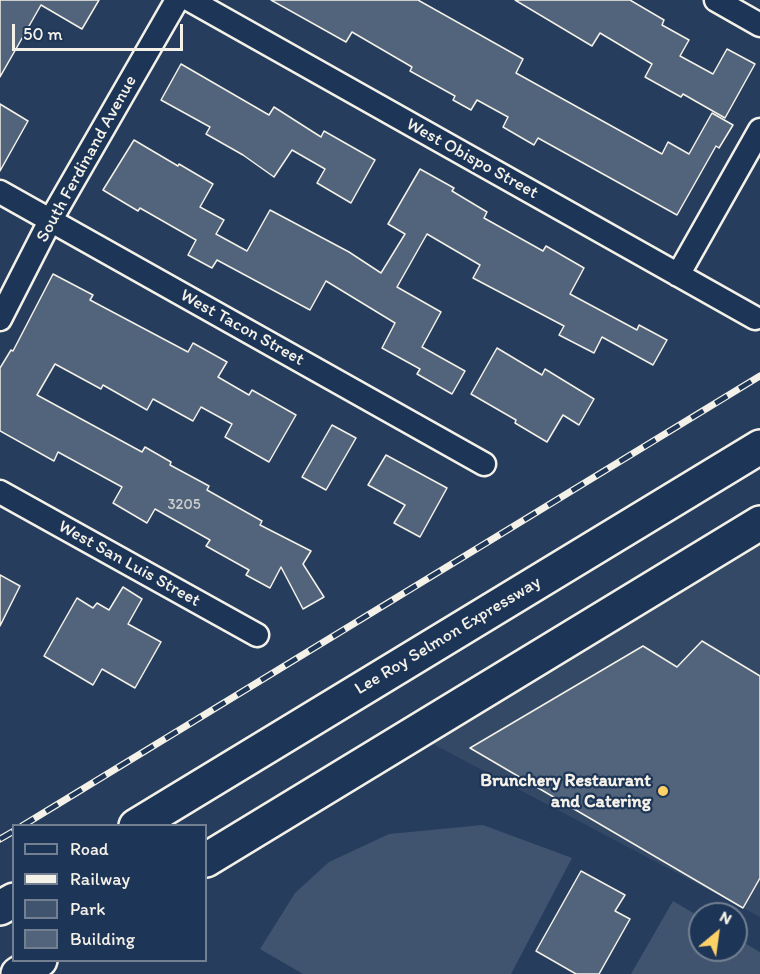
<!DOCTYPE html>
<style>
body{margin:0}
#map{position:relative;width:760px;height:974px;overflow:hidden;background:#263d5d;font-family:Itim,sans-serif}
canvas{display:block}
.legend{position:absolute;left:12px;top:824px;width:195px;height:138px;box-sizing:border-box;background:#1d3557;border:2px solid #738091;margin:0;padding:8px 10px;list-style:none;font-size:18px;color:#f4f1e8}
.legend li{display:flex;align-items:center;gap:12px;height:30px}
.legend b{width:30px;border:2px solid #738091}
.north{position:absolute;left:688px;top:902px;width:60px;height:60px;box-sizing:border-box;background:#1d3557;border:2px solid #738091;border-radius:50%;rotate:29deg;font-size:16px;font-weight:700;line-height:24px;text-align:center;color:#f4f1e8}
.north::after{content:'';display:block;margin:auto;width:21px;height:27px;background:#ffd166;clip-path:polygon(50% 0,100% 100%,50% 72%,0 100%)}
.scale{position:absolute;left:12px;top:24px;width:171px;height:27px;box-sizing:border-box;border:3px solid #f4f1e8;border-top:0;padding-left:8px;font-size:18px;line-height:21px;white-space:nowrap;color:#f4f1e8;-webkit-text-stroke:4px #1d3557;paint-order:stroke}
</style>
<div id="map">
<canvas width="760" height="974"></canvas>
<ul class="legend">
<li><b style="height:8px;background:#1d3557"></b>Road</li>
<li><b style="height:8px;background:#f4f1e8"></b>Railway</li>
<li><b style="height:16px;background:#40546f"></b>Park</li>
<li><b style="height:16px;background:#52647b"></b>Building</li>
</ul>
<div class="north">N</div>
<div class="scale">50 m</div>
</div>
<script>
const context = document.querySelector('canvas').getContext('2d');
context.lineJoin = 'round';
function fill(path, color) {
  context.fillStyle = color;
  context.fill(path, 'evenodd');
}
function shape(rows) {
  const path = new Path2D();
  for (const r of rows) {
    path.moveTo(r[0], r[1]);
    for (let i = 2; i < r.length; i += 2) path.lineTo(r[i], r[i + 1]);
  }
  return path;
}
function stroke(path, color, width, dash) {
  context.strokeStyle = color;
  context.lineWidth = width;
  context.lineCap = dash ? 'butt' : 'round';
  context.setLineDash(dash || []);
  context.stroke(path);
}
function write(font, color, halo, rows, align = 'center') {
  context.font = font + ' Itim,sans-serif';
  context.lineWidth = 4.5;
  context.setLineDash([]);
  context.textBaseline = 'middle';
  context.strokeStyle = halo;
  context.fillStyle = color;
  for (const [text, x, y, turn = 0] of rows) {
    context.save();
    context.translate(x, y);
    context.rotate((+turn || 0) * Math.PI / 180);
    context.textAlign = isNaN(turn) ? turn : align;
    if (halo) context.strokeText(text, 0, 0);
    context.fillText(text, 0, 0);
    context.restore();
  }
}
fill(shape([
 [760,544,760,917,431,743,653,610]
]), '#334966');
fill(shape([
 [483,825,572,858,511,974,303,974,260,949,295,893,329,862,389,834],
 [673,901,700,917,700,950,736,950,736,938,760,952,760,974,631,974]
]), '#40546f');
const building = shape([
 [0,0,99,0,82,29,41,5,0,77,0,0],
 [271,0,418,0,523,59,516,73,662,154,668,142,689,154,712,113,733,125,719,148,716,146,677,215,538,138,534,145,503,127,508,117,477,100,471,110,453,100,455,96,410,71,412,67,352,32,346,42,271,0],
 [515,0,630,0,664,20,662,25,689,40,680,56,713,74,727,49,755,64,725,118,683,94,681,97,645,77,652,64,600,33,592,46,515,0],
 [181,64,269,115,274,107,321,137,324,131,375,160,351,203,317,183,325,169,292,150,274,177,243,155,206,134,210,127,161,100,181,64],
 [0,104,28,121,0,171,0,104],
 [134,140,178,166,179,164,213,184,200,207,224,220,216,234,247,251,270,210,349,252,381,273,405,234,388,224,420,169,454,188,452,191,487,212,484,218,543,251,546,246,584,268,570,294,637,330,639,325,667,340,653,365,602,337,594,353,559,335,564,326,473,278,480,265,427,234,397,287,441,312,422,347,465,371,452,394,417,374,420,369,382,348,395,323,326,281,310,310,217,260,212,268,188,255,196,240,140,208,138,211,103,190,134,140],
 [53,274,93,295,90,300,188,352,193,343,227,362,218,377,249,395,252,390,296,415,269,462,225,437,232,424,201,407,193,421,153,399,147,410,103,385,101,389,55,364,37,395,142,452,145,447,171,462,170,465,209,486,207,490,262,521,260,525,311,551,303,564,324,597,303,609,281,567,270,588,246,575,249,570,206,546,210,540,155,509,147,523,113,503,122,487,58,452,54,461,0,431,0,368,11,350,13,351,53,274],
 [497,348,542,375,545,369,594,399,579,425,563,415,547,442,515,423,516,420,471,394,497,348],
 [332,425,356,438,326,490,302,477,332,425],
 [386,455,447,488,420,537,394,523,405,505,368,485,386,455],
 [0,575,20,586,0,626,0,575],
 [123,587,142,599,128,624,161,642,135,688,102,669,93,685,44,656,77,598,93,608,97,603,109,610,123,587],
 [702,641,760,676,760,878,743,908,470,748,643,646,677,667,702,641],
 [581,871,625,895,615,911,630,919,599,974,576,974,536,951,581,871]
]);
fill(building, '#52647b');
stroke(building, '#f4f1e8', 1.5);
const street = shape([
 [190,0,755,318],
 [716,0,760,25],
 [0,192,484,464],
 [678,275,760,130],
 [0,319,50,221,177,0],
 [0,492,257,635]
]);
const highway = shape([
 [136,826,760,447],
 [206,860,760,523],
 [0,908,14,900],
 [18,974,40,960]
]);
stroke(street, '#f4f1e8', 27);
stroke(highway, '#f4f1e8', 38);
stroke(street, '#1d3557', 22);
stroke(highway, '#1d3557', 33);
const rail = shape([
 [22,826,760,376],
 [0,839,14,831]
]);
stroke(rail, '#f4f1e8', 7);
stroke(rail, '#1d3557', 4.5, [14]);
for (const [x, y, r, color] of [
 [663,791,6,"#ffd166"]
]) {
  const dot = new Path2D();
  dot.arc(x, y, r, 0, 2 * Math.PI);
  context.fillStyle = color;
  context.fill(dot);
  stroke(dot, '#1d3557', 2);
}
write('15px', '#cccecd', null, [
 ["3205",184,505]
]);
write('18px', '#f4f1e8', '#1d3557', [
 ["South Ferdinand Avenue",87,159,-61],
 ["West Obispo Street",472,159,29],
 ["West Tacon Street",242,328,29],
 ["West San Luis Street",129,564,29],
 ["Lee Roy Selmon Expressway",448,636,-31]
]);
write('bold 18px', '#f4f1e8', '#1d3557', [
 ["Brunchery Restaurant",651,781],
 ["and Catering",651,802]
], 'right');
</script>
